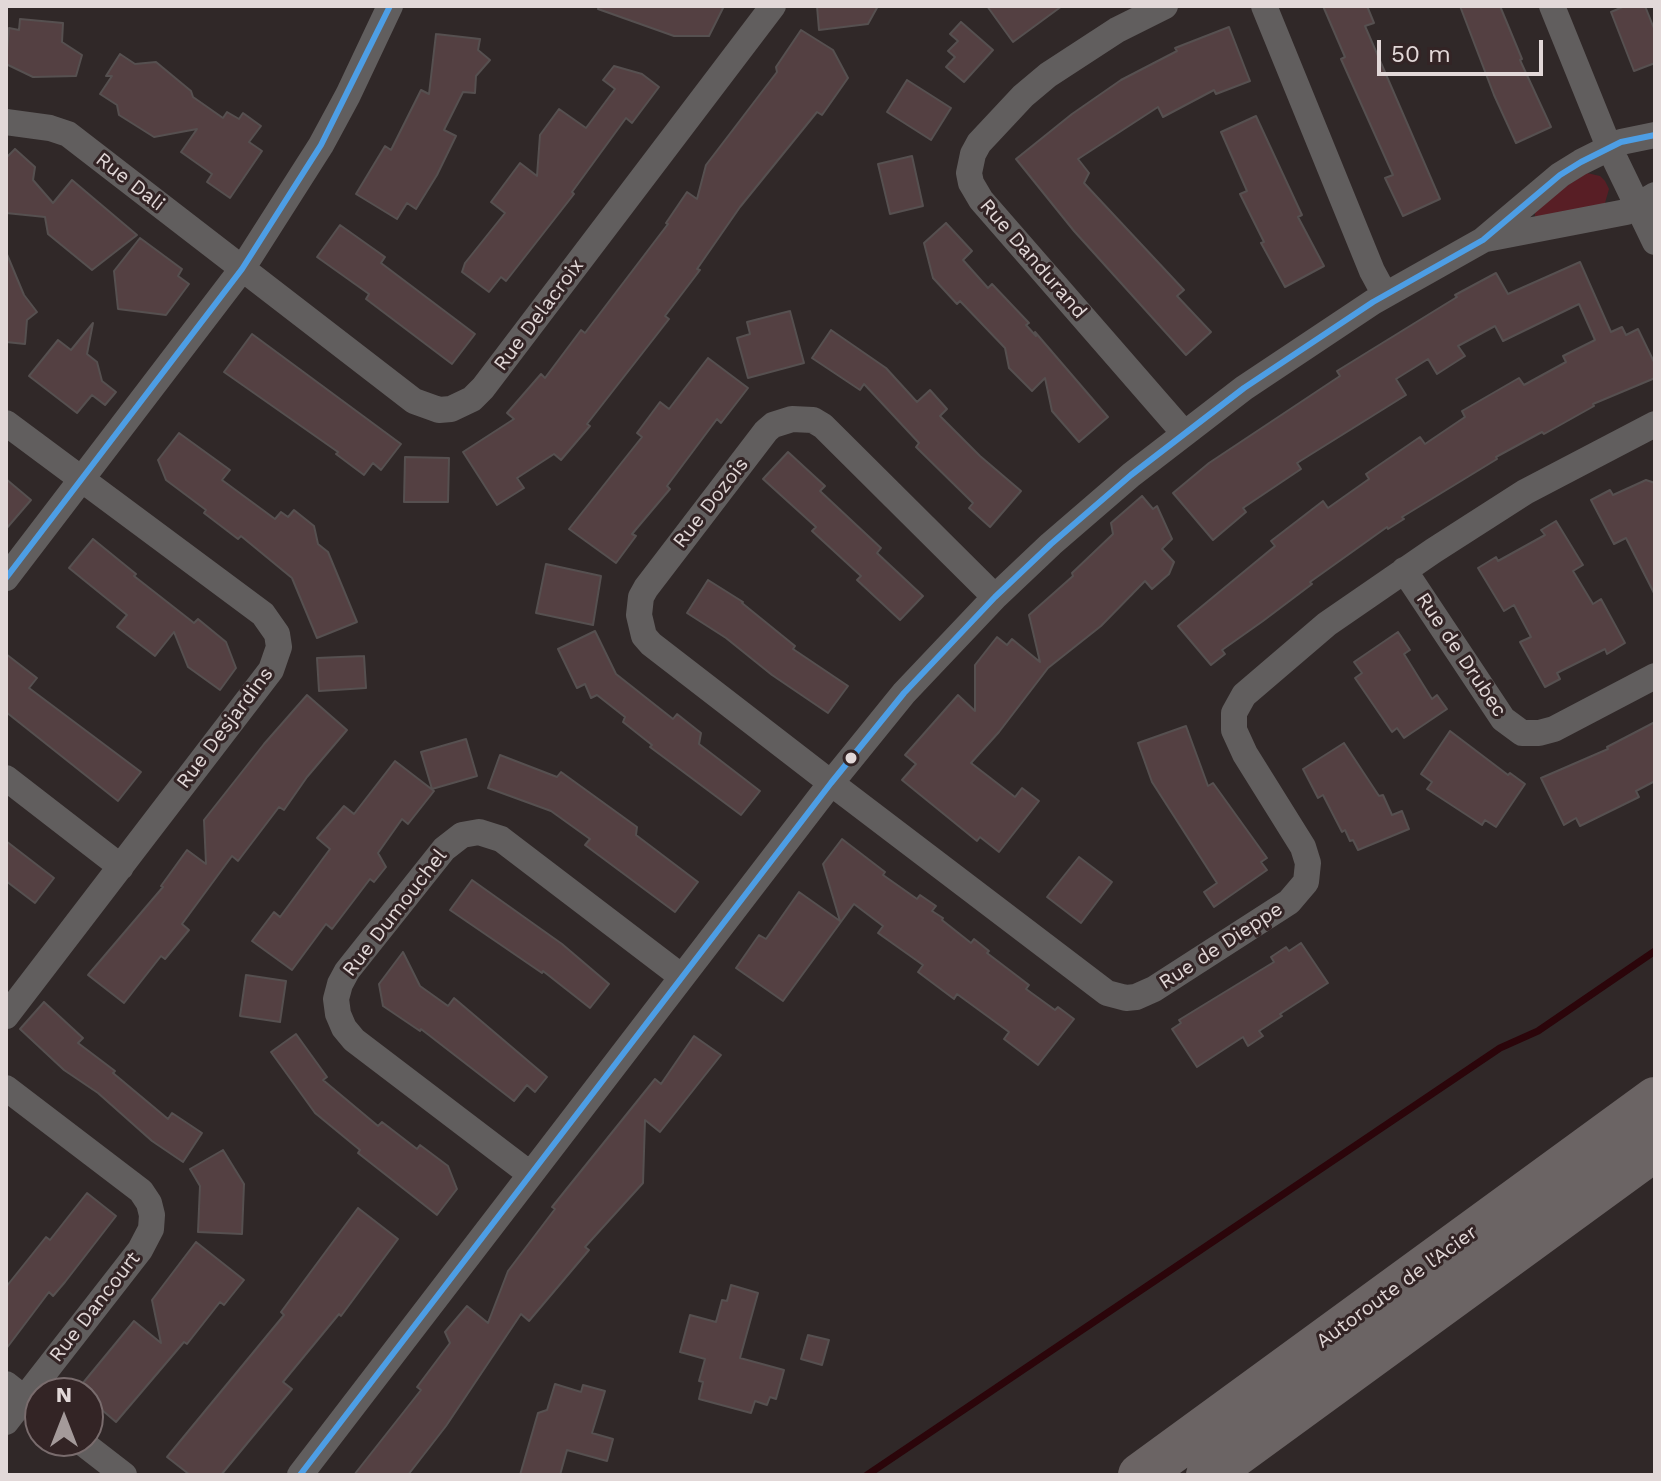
<!DOCTYPE html>
<style>
body{margin:0}
#map{position:relative;width:1661px;height:1481px;overflow:hidden;background:#302828;font-family:"Work Sans",sans-serif}
canvas{display:block}
.frame{position:absolute;inset:0;border:8px solid #e2d8d8;pointer-events:none}
.north{position:absolute;left:24px;top:1377px;width:80px;height:80px;box-sizing:border-box;background:#332425;border:2px solid #796c6d;border-radius:50%;rotate:0deg;font-size:22px;font-weight:700;line-height:32px;text-align:center;color:#e2d8d8}
.north::after{content:'';display:block;margin:auto;width:28px;height:36px;background:#a49a9a;clip-path:polygon(50% 0,100% 100%,50% 72%,0 100%)}
.scale{position:absolute;left:1377px;top:40px;width:166px;height:36px;box-sizing:border-box;border:4px solid #e2d8d8;border-top:0;padding-left:10px;font-size:24px;line-height:28px;white-space:nowrap;color:#e2d8d8;-webkit-text-stroke:6px #332425;paint-order:stroke}
</style>
<div id="map">
<canvas width="1661" height="1481"></canvas>
<div class="frame"></div>
<div class="north">N</div>
<div class="scale">50 m</div>
</div>
<script>
const context = document.querySelector('canvas').getContext('2d');
context.lineJoin = 'round';
function fill(path, color) {
  context.fillStyle = color;
  context.fill(path, 'evenodd');
}
function shape(rows) {
  const path = new Path2D();
  for (const r of rows) {
    path.moveTo(r[0], r[1]);
    for (let i = 2; i < r.length; i += 2) path.lineTo(r[i], r[i + 1]);
  }
  return path;
}
function stroke(path, color, width, dash) {
  context.strokeStyle = color;
  context.lineWidth = width;
  context.lineCap = dash ? 'butt' : 'round';
  context.setLineDash(dash || []);
  context.stroke(path);
}
function write(font, color, halo, rows, align = 'center') {
  context.font = font + ' "Work Sans",sans-serif';
  context.lineWidth = 6;
  context.setLineDash([]);
  context.textBaseline = 'middle';
  context.strokeStyle = halo;
  context.fillStyle = color;
  for (const [text, x, y, turn = 0] of rows) {
    context.save();
    context.translate(x, y);
    context.rotate((+turn || 0) * Math.PI / 180);
    context.textAlign = isNaN(turn) ? turn : align;
    if (halo) context.strokeText(text, 0, 0);
    context.fillText(text, 0, 0);
    context.restore();
  }
}
fill(shape([
 [1587,173,1600,176,1605,181,1609,189,1605,203,1597,208,1535,217,1535,206]
]), '#581e25');
stroke(shape([
 [867,1475,1500,1048,1538,1031,1655,951]
]), '#2b050a', 7);
const building = shape([
 [599,6,724,6,709,36,674,36,598,9,599,6],
 [817,6,878,6,868,24,819,30,817,6],
 [987,6,1062,6,1013,42,987,6],
 [1323,6,1367,6,1374,23,1365,26,1440,199,1403,216,1385,178,1393,175,1341,59,1345,57,1323,6],
 [1460,6,1500,6,1522,59,1520,60,1551,127,1516,143,1494,95,1460,6],
 [1625,6,1645,6,1655,31,1655,63,1634,71,1611,12,1625,6],
 [20,19,63,23,62,42,82,55,76,76,33,77,6,64,9,28,19,30,20,19],
 [961,22,993,50,964,82,946,67,955,57,948,51,958,41,950,34,961,22],
 [1229,27,1250,81,1216,94,1214,90,1163,117,1158,107,1078,159,1089,173,1084,183,1184,290,1177,296,1211,332,1186,355,1074,231,1016,159,1072,114,1121,80,1177,51,1175,48,1229,27],
 [801,30,833,50,848,78,822,115,817,112,740,207,697,269,700,270,665,316,669,319,587,424,590,426,561,460,554,454,517,478,524,488,497,505,463,452,514,419,507,413,541,374,545,378,581,330,585,333,668,224,666,223,687,192,697,199,706,165,777,72,776,67,801,30],
 [436,34,480,39,478,50,490,60,476,76,475,93,463,92,444,130,456,136,437,175,416,209,407,203,397,219,356,194,385,146,391,150,421,90,429,94,436,34],
 [120,54,135,64,156,62,191,91,193,97,223,118,227,112,239,119,243,113,261,126,249,142,262,151,230,198,207,182,212,174,181,152,197,129,154,137,119,115,117,105,100,94,112,76,106,76,120,54],
 [614,66,642,74,659,87,632,123,626,118,572,192,574,194,506,281,501,277,489,292,462,272,465,263,505,213,491,202,520,163,537,176,540,135,559,109,586,128,615,89,603,80,614,66],
 [907,80,951,108,931,140,887,112,907,80],
 [1256,116,1302,215,1298,217,1324,266,1285,287,1261,243,1264,242,1240,194,1247,191,1221,132,1256,116],
 [15,149,35,167,33,180,53,203,72,180,137,235,92,270,48,234,45,217,6,213,6,158,15,149],
 [912,156,923,206,890,214,878,164,912,156],
 [946,223,972,251,963,260,988,288,992,284,1029,323,1026,325,1036,336,1035,332,1108,417,1079,442,1052,411,1045,378,1032,391,1009,368,1005,348,960,301,957,304,933,278,924,243,946,223],
 [340,225,385,257,381,263,475,334,452,364,366,299,369,294,317,257,340,225],
 [140,238,182,269,178,276,189,284,166,315,118,309,114,271,140,238],
 [6,252,24,295,37,312,27,320,25,344,6,342,6,252],
 [1580,262,1611,332,1622,327,1626,335,1638,329,1655,364,1655,378,1593,404,1594,406,1544,434,1542,432,1496,457,1497,459,1402,517,1404,519,1388,529,1387,527,1310,582,1312,584,1263,621,1222,650,1225,654,1211,665,1178,626,1275,546,1271,541,1323,501,1328,508,1369,479,1366,474,1420,437,1425,444,1465,417,1462,411,1519,378,1524,385,1566,362,1563,356,1595,340,1579,304,1503,341,1495,326,1458,346,1465,356,1437,374,1428,359,1396,379,1406,395,1297,463,1301,469,1243,508,1246,512,1213,540,1173,493,1209,463,1340,376,1337,371,1457,297,1455,295,1496,273,1508,294,1580,262],
 [790,311,804,363,748,378,737,338,750,334,747,322,790,311],
 [93,323,87,354,97,362,102,381,116,392,105,405,92,395,77,413,29,376,58,340,71,350,93,323],
 [831,330,886,368,917,402,930,390,947,409,940,416,980,456,1021,491,990,527,969,508,973,503,916,447,919,443,864,384,860,390,812,358,831,330],
 [252,334,401,444,381,470,373,463,364,475,336,454,338,452,224,372,252,334],
 [708,358,748,388,721,423,717,419,667,486,670,489,632,534,636,536,616,563,569,529,642,437,637,433,660,402,669,409,708,358],
 [179,433,230,470,222,480,275,519,281,512,288,517,294,510,314,526,318,544,328,552,357,622,317,638,292,578,241,536,238,539,204,513,206,510,166,480,158,460,179,433],
 [788,452,825,486,820,491,881,548,877,553,923,596,900,620,857,580,861,576,812,531,816,527,763,479,788,452],
 [405,457,449,458,448,502,404,502,405,457],
 [6,479,31,500,6,529,6,479],
 [1646,480,1655,483,1655,595,1626,538,1614,544,1591,500,1610,490,1613,495,1646,480],
 [1142,496,1153,509,1157,506,1172,539,1162,549,1174,562,1169,574,1152,589,1145,581,1101,626,1048,668,999,732,971,763,1015,797,1022,788,1039,801,999,852,980,837,977,841,902,780,916,764,905,755,958,695,975,711,975,665,997,637,1007,645,1012,639,1040,662,1029,615,1073,576,1072,573,1113,534,1111,523,1142,496],
 [1556,521,1583,565,1573,571,1593,604,1601,599,1625,643,1607,654,1605,649,1557,673,1560,679,1545,687,1520,642,1531,637,1514,605,1504,611,1478,568,1496,557,1498,561,1545,535,1541,530,1556,521],
 [93,539,136,574,134,576,194,623,198,619,226,642,236,668,220,690,188,667,174,632,155,656,117,627,127,615,69,568,93,539],
 [546,564,601,576,593,625,536,613,546,564],
 [708,580,743,602,742,603,795,646,793,649,848,686,828,713,772,675,726,638,687,613,708,580],
 [595,631,616,674,673,719,677,714,701,733,699,744,760,791,741,815,650,747,652,745,623,722,625,717,597,695,591,698,585,684,577,688,558,649,595,631],
 [1398,632,1410,650,1404,654,1432,699,1437,695,1447,709,1404,738,1397,728,1392,732,1355,678,1362,673,1354,662,1398,632],
 [6,654,37,678,29,688,141,772,118,801,6,712,6,654],
 [364,656,366,688,319,691,317,658,364,656],
 [307,695,347,730,307,777,284,810,279,807,238,861,232,856,182,924,189,930,165,959,161,956,124,1003,88,975,163,887,161,886,187,850,206,864,204,820,264,744,307,695],
 [1655,722,1655,781,1636,791,1639,797,1580,826,1576,818,1564,825,1541,778,1608,749,1607,747,1655,722],
 [1186,726,1208,786,1213,783,1267,858,1261,862,1267,870,1214,907,1204,892,1217,883,1152,782,1138,743,1186,726],
 [1450,731,1508,775,1510,773,1525,784,1496,827,1485,820,1482,825,1427,789,1432,782,1421,774,1450,731],
 [466,739,477,776,432,789,421,752,466,739],
 [1344,743,1379,796,1383,795,1392,815,1402,811,1409,829,1358,850,1353,840,1350,841,1345,830,1342,832,1323,795,1318,798,1303,769,1344,743],
 [500,755,557,777,561,772,637,827,636,835,698,882,675,912,585,845,590,839,551,811,488,788,500,755],
 [395,761,434,791,408,824,402,819,378,853,386,867,374,882,370,879,332,929,326,924,292,970,252,941,274,912,280,917,330,849,317,838,344,806,354,814,395,761],
 [842,839,885,872,883,875,917,899,920,895,936,906,932,911,943,918,942,920,971,943,974,939,989,951,987,953,1029,985,1026,989,1055,1010,1058,1007,1074,1019,1038,1065,1004,1039,1009,1032,957,994,954,999,918,972,923,965,878,933,883,926,854,904,783,1001,736,968,759,935,766,939,799,892,840,921,823,864,842,839],
 [6,841,54,878,35,903,6,881,6,841],
 [1079,857,1112,882,1081,923,1047,897,1079,857],
 [472,880,562,944,609,984,590,1008,543,971,542,973,450,910,472,880],
 [1301,943,1328,983,1280,1014,1282,1016,1259,1031,1263,1036,1248,1046,1243,1037,1197,1067,1172,1029,1181,1023,1179,1020,1274,962,1271,957,1286,947,1289,951,1301,943],
 [403,952,420,986,448,1006,454,998,547,1077,535,1092,527,1085,514,1101,421,1029,420,1031,383,1006,379,984,403,952],
 [246,975,286,981,280,1022,240,1016,246,975],
 [44,1002,83,1038,78,1043,115,1071,113,1073,168,1119,172,1113,202,1133,183,1162,152,1141,98,1093,64,1070,20,1029,44,1002],
 [296,1034,327,1077,323,1080,378,1126,382,1122,417,1149,420,1145,448,1166,457,1189,437,1215,358,1153,360,1150,315,1113,271,1052,296,1034],
 [694,1036,721,1055,660,1132,645,1120,643,1183,585,1247,589,1250,529,1321,521,1314,446,1426,408,1475,354,1475,421,1390,417,1387,450,1343,445,1332,467,1306,488,1323,508,1271,555,1209,552,1207,655,1079,661,1084,694,1036],
 [223,1150,244,1184,242,1234,198,1232,200,1186,190,1169,223,1150],
 [87,1193,116,1216,65,1282,53,1296,49,1292,6,1349,6,1287,46,1237,50,1240,87,1193],
 [358,1208,398,1239,341,1316,339,1314,283,1382,292,1389,221,1475,190,1475,167,1457,284,1315,281,1312,358,1208],
 [196,1242,244,1280,224,1305,220,1302,187,1344,184,1342,116,1422,88,1398,88,1393,78,1389,134,1321,161,1343,152,1300,196,1242],
 [731,1285,758,1293,740,1358,784,1370,776,1399,770,1397,767,1405,755,1401,751,1413,699,1399,703,1382,699,1381,705,1359,680,1352,690,1315,716,1322,722,1300,727,1301,731,1285],
 [808,1335,829,1340,822,1365,801,1359,808,1335],
 [555,1384,581,1392,583,1385,605,1391,592,1433,613,1439,607,1461,567,1450,560,1475,520,1475,538,1413,547,1410,555,1384]
]);
fill(building, '#544042');
stroke(building, '#565050', 2);
stroke(shape([
 [1165,6,1117,30,1048,75,1023,96,979,143,973,154,969,173,971,183,981,200,1184,433],
 [1264,6,1372,271,1385,295],
 [1552,6,1609,147,1655,242],
 [6,122,50,128,68,134,414,401,439,410,451,409,472,399,483,388,773,6],
 [1486,239,1626,212,1655,195],
 [6,423,263,614,277,634,279,647,271,670,6,1016],
 [1404,570,1503,719,1522,733,1539,733,1554,729,1655,676],
 [6,578,242,269,321,145,348,95,390,6],
 [995,597,823,426,813,420,792,419,773,425,766,431,646,588,641,597,639,615,644,636,651,644,831,783,1107,993,1126,998,1136,997,1154,989,1289,902,1306,882,1308,863,1303,847,1245,754,1234,730,1234,713,1244,695,1327,624,1433,551,1525,492,1655,424],
 [6,778,121,867],
 [6,1088,141,1191,149,1203,152,1215,151,1229,140,1250,6,1422],
 [530,1174,354,1040,344,1028,338,1014,336,999,340,984,347,971,444,849,462,835,479,832,501,839,682,977],
 [6,1384,40,1411],
 [80,1441,124,1475],
 [300,1475,831,783,904,693,995,597,1051,544,1131,475,1244,388,1373,302,1483,240,1560,175,1581,162,1621,142,1655,135]
]), '#615e5e', 26);
stroke(shape([
 [1140,1475,1655,1099],
 [1208,1475,1655,1149]
]), '#6b6464', 44);
stroke(shape([
 [6,578,242,269,321,145,390,6],
 [300,1475,831,783,904,693,995,597,1051,544,1131,475,1244,388,1373,302,1483,240,1560,175,1581,162,1621,142,1655,135]
]), '#4d9ee5', 6);
for (const [x, y, r, color] of [
 [851,758,7,"#e2d8d8"]
]) {
  const dot = new Path2D();
  dot.arc(x, y, r, 0, 2 * Math.PI);
  context.fillStyle = color;
  context.fill(dot);
  stroke(dot, '#332425', 3);
}
write('20px', '#e2d8d8', '#332425', [
 ["Rue Dali",130,182,38],
 ["Rue Dandurand",1033,259,49],
 ["Rue Delacroix",539,315,-53],
 ["Rue Dozois",711,503,-52],
 ["Rue de Drubec",1461,655,56],
 ["Rue Desjardins",225,728,-53],
 ["Rue Dumouchel",395,913,-52],
 ["Rue de Dieppe",1221,946,-33],
 ["Autoroute de l'Acier",1397,1287,-36],
 ["Rue Dancourt",95,1307,-52]
]);
</script>
